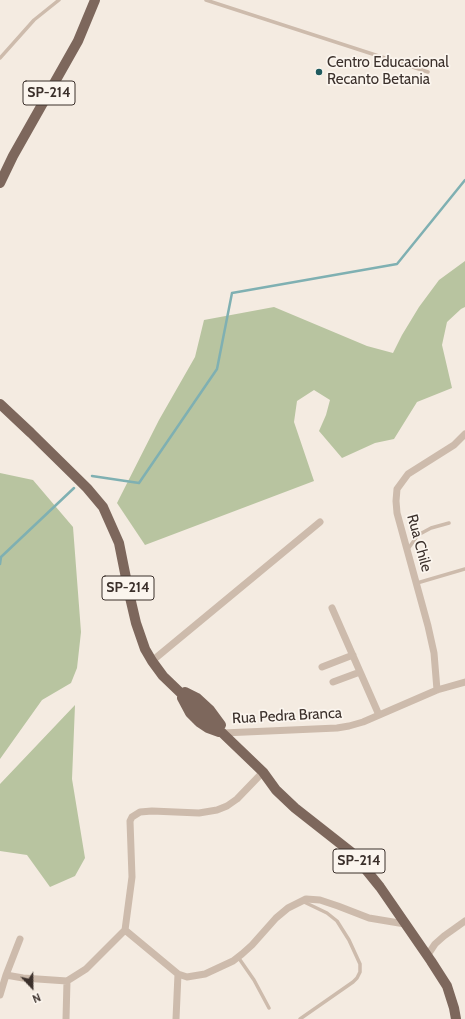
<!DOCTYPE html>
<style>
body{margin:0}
#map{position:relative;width:465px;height:1019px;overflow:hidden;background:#f4ebe1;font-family:Cabin,sans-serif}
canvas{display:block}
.north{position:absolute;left:12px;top:967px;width:40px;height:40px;-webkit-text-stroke:3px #fbf5ee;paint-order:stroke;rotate:158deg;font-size:11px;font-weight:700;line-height:16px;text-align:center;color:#3b302b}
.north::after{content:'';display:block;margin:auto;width:14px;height:18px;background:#3b302b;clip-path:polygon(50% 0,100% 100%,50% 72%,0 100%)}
</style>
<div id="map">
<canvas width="465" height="1019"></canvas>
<div class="north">N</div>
</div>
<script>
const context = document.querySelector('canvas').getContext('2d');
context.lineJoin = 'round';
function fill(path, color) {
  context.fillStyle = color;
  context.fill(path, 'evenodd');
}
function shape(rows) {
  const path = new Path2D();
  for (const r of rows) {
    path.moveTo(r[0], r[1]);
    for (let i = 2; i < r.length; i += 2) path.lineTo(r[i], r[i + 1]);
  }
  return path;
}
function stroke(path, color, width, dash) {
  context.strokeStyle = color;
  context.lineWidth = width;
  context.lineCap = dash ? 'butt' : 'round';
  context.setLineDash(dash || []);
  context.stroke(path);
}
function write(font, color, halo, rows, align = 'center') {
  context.font = font + ' Cabin,sans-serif';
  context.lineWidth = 3.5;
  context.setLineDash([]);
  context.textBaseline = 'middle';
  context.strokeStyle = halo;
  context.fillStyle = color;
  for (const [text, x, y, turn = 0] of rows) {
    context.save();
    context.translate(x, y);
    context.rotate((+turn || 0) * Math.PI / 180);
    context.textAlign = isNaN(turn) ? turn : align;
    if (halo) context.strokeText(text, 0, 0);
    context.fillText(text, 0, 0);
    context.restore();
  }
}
fill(shape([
 [465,261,465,307,461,309,447,322,442,345,452,388,417,402,394,439,375,443,342,458,319,431,326,415,330,400,314,390,297,401,294,422,314,481,145,545,117,503,159,420,195,357,204,320,274,307,367,346,393,353,402,335,419,307,439,280],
 [0,473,33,480,73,527,81,632,77,668,71,683,42,700,0,759],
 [75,705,72,779,85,858,75,876,50,887,27,855,0,851,0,784]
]), '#b8c4a0');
stroke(shape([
 [92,476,139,483,217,369,232,293,397,264,465,180],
 [0,564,1,557,74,488]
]), '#7fb0b2', 2.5);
stroke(shape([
 [206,0,428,72],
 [0,58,34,20,59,0],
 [408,549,418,535,431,528,449,523],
 [417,583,465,569],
 [238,957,254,980,269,1008],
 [300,1019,353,982,357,978,360,972,360,964,349,940,337,921,327,913,302,901]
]), '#cdbbac', 3.5);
stroke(shape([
 [332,608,379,715],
 [152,661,320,522],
 [322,667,353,655],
 [333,682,360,672],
 [437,690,434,653,428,626,397,513,396,501,397,489,408,474,454,445,465,434],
 [223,733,337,728,349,726,363,722,437,690,465,682],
 [125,930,178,974,187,977,205,974,233,961,242,954,252,945,276,918,288,908,306,899,320,900,338,906,369,918,405,924],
 [427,956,435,944,444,936,465,921],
 [6,975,23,978,67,981],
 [67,981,86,969,125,930,132,877,130,821,132,817,140,812,152,811,199,813,217,810,227,806,237,799,263,772],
 [0,995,6,975,20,939],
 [66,1019,67,981],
 [176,1019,178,974]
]), '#cdbbac', 7);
stroke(shape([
 [0,183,13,156,78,41,95,0],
 [0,404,31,433,87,488,103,507,119,543,129,593,136,623,145,649,152,661,163,676,263,772,276,790,295,808,351,852,363,866,380,887,431,961,447,986,454,1008,456,1019],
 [185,692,197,698,210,710,221,725],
 [182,698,190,713,199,722,208,728,219,732]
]), '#7d675c', 10);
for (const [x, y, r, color] of [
 [319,72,4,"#1f5a5e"]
]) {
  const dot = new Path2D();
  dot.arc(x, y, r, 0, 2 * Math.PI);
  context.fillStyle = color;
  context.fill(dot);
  stroke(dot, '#fbf5ee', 1.5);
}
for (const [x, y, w] of [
 [49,93,52],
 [128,588,52],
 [359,861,52]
]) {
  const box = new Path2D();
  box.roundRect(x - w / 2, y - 12, w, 24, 3);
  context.fillStyle = '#fbf5ee';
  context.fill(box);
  stroke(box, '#3b302b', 1);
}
write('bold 14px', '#3b302b', null, [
 ["SP-214",49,93],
 ["SP-214",128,588],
 ["SP-214",359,861]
]);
write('15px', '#3b302b', '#fbf5ee', [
 ["Centro Educacional",327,63],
 ["Recanto Betania",327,80]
], 'left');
write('15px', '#3b302b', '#fbf5ee', [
 ["Rua Chile",419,543,75],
 ["Rua Pedra Branca",287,716,-3]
]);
</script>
